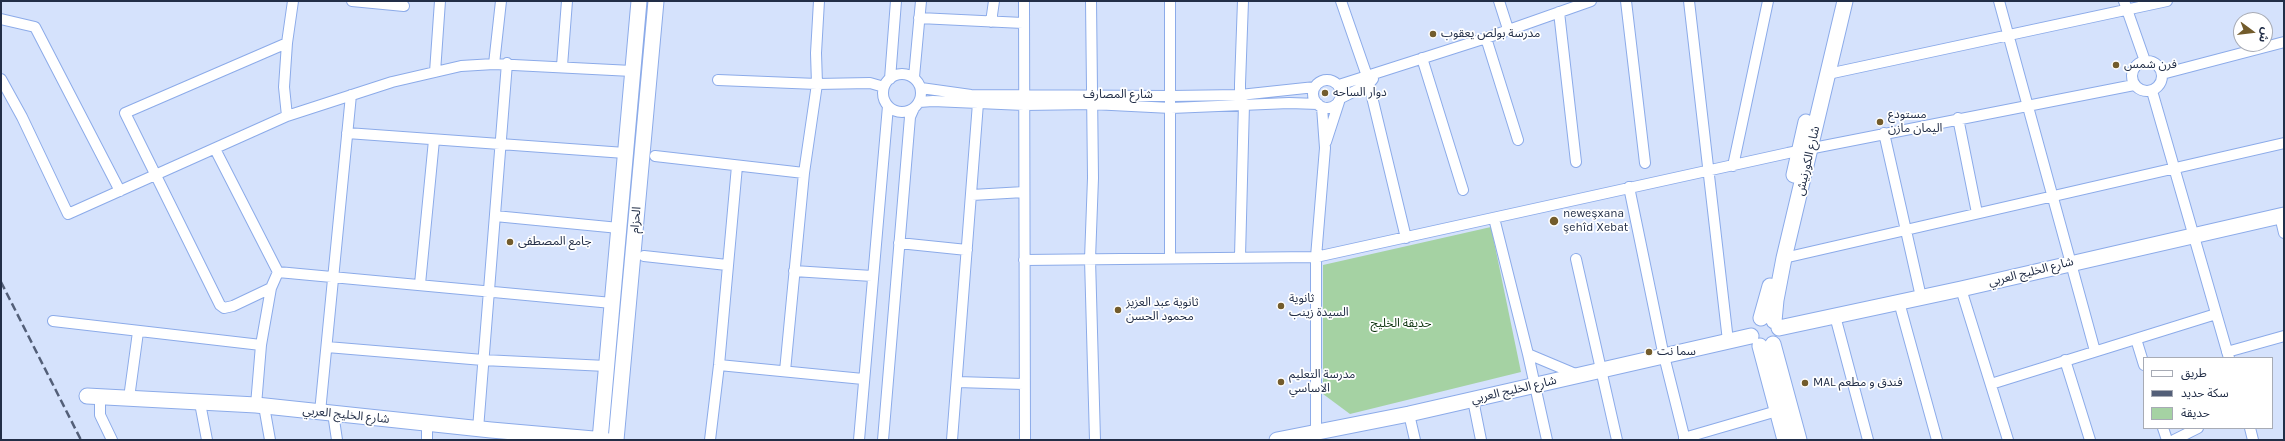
<!DOCTYPE html>
<meta charset="utf-8">
<style>
body{margin:0}
#map{position:relative;width:2285px;height:441px;overflow:hidden;background:#d5e2fc;font-family:Karla,"Noto Sans Arabic",sans-serif}
canvas{display:block}
.frame{position:absolute;inset:0;border:2px solid #222e47;pointer-events:none}
.legend{position:absolute;left:2143px;top:357px;width:130px;height:72px;box-sizing:border-box;background:#fff;border:1px solid #a7abb5;margin:0;padding:5px 7px;list-style:none;font-size:12px;color:#222e47}
.legend li{display:flex;align-items:center;gap:8px;height:20px}
.legend b{width:20px;border:1px solid #a7abb5}
.north{position:absolute;left:2233px;top:12px;width:40px;height:40px;box-sizing:border-box;background:#fff;border:1px solid #a7abb5;border-radius:50%;rotate:105deg;font-size:11px;font-weight:700;line-height:16px;text-align:center;color:#222e47}
.north::after{content:'';display:block;margin:auto;width:14px;height:18px;background:#735c2c;clip-path:polygon(50% 0,100% 100%,50% 72%,0 100%)}
</style>
<div id="map">
<canvas width="2285" height="441"></canvas>
<div class="frame"></div>
<ul class="legend">
<li><b style="height:5px;background:#fff"></b>طريق</li>
<li><b style="height:5px;background:#535f78"></b>سكة حديد</li>
<li><b style="height:11px;background:#a5d2a3"></b>حديقة</li>
</ul>
<div class="north">ش</div>
</div>
<script>
const context = document.querySelector('canvas').getContext('2d');
context.lineJoin = 'round';
function fill(path, color) {
  context.fillStyle = color;
  context.fill(path, 'evenodd');
}
function shape(rows) {
  const path = new Path2D();
  for (const r of rows) {
    if (r.length === 3) {
      path.moveTo(r[0] + r[2], r[1]);
      path.arc(r[0], r[1], r[2], 0, 2 * Math.PI);
      continue;
    }
    path.moveTo(r[0], r[1]);
    for (let i = 2; i < r.length; i += 2) path.lineTo(r[i], r[i + 1]);
  }
  return path;
}
function stroke(path, color, width, dash) {
  context.strokeStyle = color;
  context.lineWidth = width;
  context.lineCap = dash ? 'butt' : 'round';
  context.setLineDash(dash || []);
  context.stroke(path);
}
function write(font, color, halo, rows, align = 'center') {
  context.font = font + ' Karla,"Noto Sans Arabic",sans-serif';
  context.lineWidth = 3.5;
  context.setLineDash([]);
  context.textBaseline = 'middle';
  context.strokeStyle = halo;
  context.fillStyle = color;
  for (const [text, x, y, turn = 0] of rows) {
    context.save();
    context.translate(x, y);
    context.rotate((+turn || 0) * Math.PI / 180);
    context.textAlign = isNaN(turn) ? turn : align;
    if (halo) context.strokeText(text, 0, 0);
    context.fillText(text, 0, 0);
    context.restore();
  }
}
fill(shape([
 [1491,227,1521,372,1350,414,1323,394,1323,265]
]), '#a5d2a3');
const street = shape([
 [352,1,404,6],
 [1024,1,1025,440],
 [1091,1,1093,178,1090,259,1095,440],
 [1170,1,1170,258],
 [1341,1,1367,76,1406,238],
 [1499,1,1508,29],
 [1626,1,1645,163],
 [1689,1,1728,341],
 [1999,1,2095,351],
 [2124,1,2145,61],
 [1559,12,1576,162],
 [919,18,1023,23],
 [1,19,35,27,120,191],
 [991,22,994,1],
 [1486,38,1518,140],
 [1422,58,1463,190],
 [2147,76,15],
 [494,64,501,1],
 [562,66,567,1],
 [435,72,440,1],
 [1828,74,2167,1],
 [2162,74,2284,42],
 [902,93,19],
 [914,77,921,1],
 [1,79,22,117,68,214,287,116,392,82,461,66,494,64,632,71],
 [890,79,896,1],
 [1327,94,14],
 [718,80,817,84,870,83,884,87],
 [1339,85,1486,38,1591,1],
 [921,88,971,95,1171,96,1240,95,1315,87],
 [2152,91,2229,358],
 [1341,98,1369,84,1373,79],
 [919,102,933,101,1024,105,1092,104,1171,108,1289,103,1318,104],
 [287,116,284,87,287,43,293,1],
 [1958,118,1977,213],
 [347,133,625,153],
 [1884,133,1921,297],
 [1326,142,1339,102],
 [215,149,278,272],
 [655,156,804,173],
 [1733,166,1768,1],
 [1629,187,1663,352,1685,440],
 [972,195,1024,192],
 [495,216,619,228],
 [2280,216,2284,233],
 [1494,218,1528,354,1578,375],
 [899,243,967,250],
 [644,256,727,265],
 [1240,256,1244,104,1240,95,1240,84,1243,1],
 [1784,258,2284,143],
 [1576,259,1617,440],
 [1024,260,1316,257,1788,153,2134,85],
 [794,271,872,276],
 [420,284,434,140],
 [271,288,233,306,224,308,220,305,125,113,287,43],
 [1961,289,2008,440],
 [1899,302,1937,440],
 [1835,316,1868,440],
 [53,321,261,345],
 [2136,339,2144,365],
 [327,347,483,360,606,366],
 [2227,352,2284,336],
 [1528,354,1547,440],
 [2065,360,2090,440],
 [719,365,863,379],
 [785,371,804,173,817,84,816,53,819,1],
 [957,382,1023,384],
 [1991,384,2216,314],
 [100,397,100,415,112,440],
 [129,398,138,332],
 [1473,400,1481,440],
 [200,403,207,440],
 [256,405,261,345,271,288,278,272,612,303],
 [264,406,270,440],
 [320,412,351,95],
 [333,413,337,440],
 [1409,414,1415,440],
 [427,423,427,440],
 [2163,428,2167,440],
 [2250,428,2253,440],
 [478,429,507,63],
 [1316,438,1316,257,1325,148,1322,107],
 [1684,438,1777,411],
 [710,440,719,365,737,166],
 [859,440,888,106],
 [883,440,910,117,914,108],
 [952,440,978,103],
 [2174,440,2198,428]
]);
const secondary = shape([
 [1794,175,1806,122],
 [1761,318,1770,286],
 [1774,321,1776,300,1784,258,1845,1],
 [1779,328,1961,289,2284,215],
 [1773,344,1799,440],
 [1760,346,1785,440],
 [87,396,256,405,491,430,605,440],
 [600,440,639,1],
 [616,440,656,1],
 [1277,440,1409,414,1751,336]
]);
stroke(street, '#8cabe9', 12);
stroke(secondary, '#8cabe9', 17);
stroke(street, '#fff', 10);
stroke(secondary, '#fff', 15);
stroke(shape([
 [1,282,81,440]
]), '#535f78', 2.5, [8, 4]);
for (const [x, y, r, color] of [
 [1433,34,4,"#735c2c"],
 [2116,65,4,"#735c2c"],
 [1325,93,4,"#735c2c"],
 [1880,122,4,"#735c2c"],
 [1554,221,5,"#735c2c"],
 [510,242,4,"#735c2c"],
 [1281,306,4,"#735c2c"],
 [1118,310,4,"#735c2c"],
 [1649,352,4,"#735c2c"],
 [1281,382,4,"#735c2c"],
 [1805,383,4,"#735c2c"]
]) {
  const dot = new Path2D();
  dot.arc(x, y, r, 0, 2 * Math.PI);
  context.fillStyle = color;
  context.fill(dot);
  stroke(dot, '#fff', 1.5);
}
write('12px', '#222e47', '#fff', [
 ["مدرسة بولص يعقوب",1441,34],
 ["فرن شمس",2124,65],
 ["دوار الساحه",1333,93],
 ["مستودع",1888,115],
 ["اليمان مازن",1888,129],
 ["neweşxana",1563,214],
 ["şehîd Xebat",1563,228],
 ["جامع المصطفى",518,242],
 ["ثانوية",1289,299],
 ["السيدة زينب",1289,313],
 ["ثانوية عبد العزيز",1126,303],
 ["محمود الحسن",1126,317],
 ["سما نت",1657,352],
 ["مدرسة التعليم",1289,375],
 ["الاساسي",1289,389],
 ["MAL فندق و مطعم",1813,383]
], 'left');
write('12px', '#222e47', '#fff', [
 ["شارع المصارف",1118,95],
 ["شارع الكورنيش",1808,161,-77],
 ["الحزام",636,220,-85],
 ["شارع الخليج العربي",2031,272,-14],
 ["شارع الخليج العربي",1514,390,-13],
 ["شارع الخليج العربي",346,415,6]
]);
write('12px', '#0e340f', '#fff', [
 ["حديقة الخليج",1401,324]
]);
</script>
